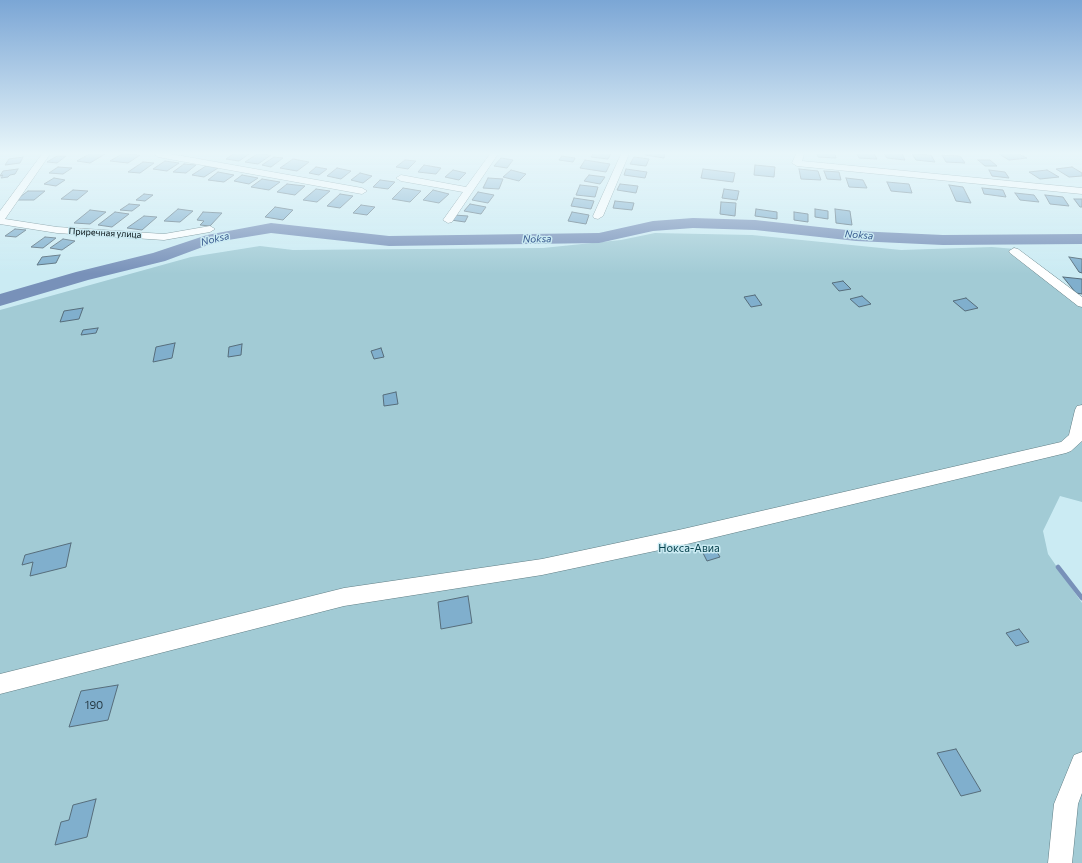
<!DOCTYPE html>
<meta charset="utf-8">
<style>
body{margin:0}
canvas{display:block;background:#cbebf3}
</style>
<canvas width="1082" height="863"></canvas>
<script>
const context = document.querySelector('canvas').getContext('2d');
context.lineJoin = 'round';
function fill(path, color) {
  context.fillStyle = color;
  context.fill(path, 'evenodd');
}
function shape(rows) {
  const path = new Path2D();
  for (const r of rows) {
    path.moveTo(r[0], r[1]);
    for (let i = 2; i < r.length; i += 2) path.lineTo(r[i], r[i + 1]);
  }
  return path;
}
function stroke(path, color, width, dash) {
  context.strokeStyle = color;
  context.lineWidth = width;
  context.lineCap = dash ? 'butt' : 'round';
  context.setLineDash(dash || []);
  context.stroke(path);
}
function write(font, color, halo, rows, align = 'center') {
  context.font = font + ' Commissioner,sans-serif';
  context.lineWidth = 3;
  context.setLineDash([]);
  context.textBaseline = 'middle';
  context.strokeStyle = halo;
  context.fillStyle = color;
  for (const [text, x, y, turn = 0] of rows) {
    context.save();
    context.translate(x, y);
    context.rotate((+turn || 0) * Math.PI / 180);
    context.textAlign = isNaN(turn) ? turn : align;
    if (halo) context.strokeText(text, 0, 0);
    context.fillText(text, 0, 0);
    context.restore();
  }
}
fill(shape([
 [655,233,752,235,901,250,992,247,1015,249,1082,301,1082,502,1060,496,1043,531,1048,554,1082,603,1082,863,0,863,0,310,191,257,260,246,293,250,543,248,621,240]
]), '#a2cbd5');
stroke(shape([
 [1058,567,1082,598]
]), '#7891b9', 4.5);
fill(shape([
 [693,218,755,220,856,231,943,235,1082,234,1082,244,943,245,856,241,755,230,693,228,653,231,599,243,389,246,271,233,216,242,165,261,88,280,0,306,0,294,76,272,153,253,207,235,271,223,389,236,599,233,653,221,693,218]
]), '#7891b9');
const building = shape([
 [89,154,105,154,90,163,77,161,89,154],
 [122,154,125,154,140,155,128,163,110,161,122,154],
 [233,154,249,154,239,161,226,159,233,154],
 [257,154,271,155,258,164,245,162,257,154],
 [593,154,611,154,608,159,591,157,593,154],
 [645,154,665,154,664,158,645,155,645,154],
 [817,154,835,154,836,158,818,157,817,154],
 [857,154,874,154,877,159,859,158,857,154],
 [884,154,902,154,905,160,887,158,884,154],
 [912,154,931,155,935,162,916,160,912,154],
 [999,154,1019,154,1027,158,1009,160,999,154],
 [942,155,960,156,965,163,946,162,942,155],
 [57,156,66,156,57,163,47,162,57,156],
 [562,156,575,158,573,162,559,160,562,156],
 [23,157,20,163,5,165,9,159,23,157],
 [274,157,283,158,271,167,262,165,274,157],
 [634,157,649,159,646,166,630,164,634,157],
 [501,158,513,160,507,168,494,166,501,158],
 [293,159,309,162,297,171,280,168,293,159],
 [405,160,416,161,408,169,396,167,405,160],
 [585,160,610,164,606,172,580,168,585,160],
 [978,160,990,160,997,166,985,166,978,160],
 [165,161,179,163,167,171,153,169,165,161],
 [143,162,154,163,140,173,128,172,143,162],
 [184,164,196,165,186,173,173,172,184,164],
 [424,165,441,168,436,174,418,172,424,165],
 [755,165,775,167,774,177,754,175,755,165],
 [206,166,218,168,204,177,192,175,206,166],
 [58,167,72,168,63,174,49,173,58,167],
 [316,167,327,169,319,175,309,173,316,167],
 [1072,167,1082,173,1082,176,1069,177,1056,169,1072,167],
 [337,168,351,171,341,179,327,176,337,168],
 [18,169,15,174,10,175,8,177,1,178,3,175,0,176,3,171,18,169],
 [626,169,647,172,645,178,624,175,626,169],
 [703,169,735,173,733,182,701,178,703,169],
 [799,169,818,171,821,180,801,179,799,169],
 [453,170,466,173,459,180,445,177,453,170],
 [511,170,526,174,519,181,503,177,511,170],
 [989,170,1005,172,1009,178,992,176,989,170],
 [1047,170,1059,177,1040,179,1029,172,1047,170],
 [824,171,839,172,841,180,827,179,824,171],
 [218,172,234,175,224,182,208,180,218,172],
 [360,173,372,176,363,183,351,180,360,173],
 [242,175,258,178,249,184,234,181,242,175],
 [589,175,605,177,600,184,584,181,589,175],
 [54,178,65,180,56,186,44,184,54,178],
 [488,178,503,179,499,189,483,188,488,178],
 [846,178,863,180,867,188,849,187,846,178],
 [262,179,280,182,269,190,251,187,262,179],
 [380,180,395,182,388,189,373,187,380,180],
 [887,182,909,184,912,193,891,191,887,182],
 [287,184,305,186,295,195,277,192,287,184],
 [620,184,638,186,636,193,617,190,620,184],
 [580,185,598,187,595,197,576,195,580,185],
 [949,185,963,187,971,203,956,201,949,185],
 [403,188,421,191,410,202,392,199,403,188],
 [982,188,1003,190,1006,197,984,194,982,188],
 [316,189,330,191,317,202,303,200,316,189],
 [724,189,739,191,737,200,722,198,724,189],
 [73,190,88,191,77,200,61,199,73,190],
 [433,190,449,194,439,203,423,200,433,190],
 [28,191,45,191,34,200,16,200,28,191],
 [478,192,494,195,488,203,472,200,478,192],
 [1015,193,1034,195,1039,202,1020,200,1015,193],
 [144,194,153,195,145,201,136,200,144,194],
 [340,194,353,196,340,208,327,206,340,194],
 [1045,195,1063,197,1069,206,1050,204,1045,195],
 [574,198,594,201,591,209,571,206,574,198],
 [1074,199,1082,199,1082,207,1080,207,1074,199],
 [615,201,634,203,632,210,613,208,615,201],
 [721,202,736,203,735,216,720,214,721,202],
 [129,204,140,205,132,211,120,210,129,204],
 [470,204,486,207,481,214,464,211,470,204],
 [361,205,375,207,367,215,353,213,361,205],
 [275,207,293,210,283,220,265,217,275,207],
 [178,209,193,211,180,222,164,221,178,209],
 [756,209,777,212,777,219,755,216,756,209],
 [815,209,828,211,828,219,815,217,815,209],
 [835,209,850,211,852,225,836,223,835,209],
 [90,210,106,212,90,224,74,223,90,210],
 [115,212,129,214,112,227,98,225,115,212],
 [203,212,222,213,210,226,200,225,204,221,197,220,203,212],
 [572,212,589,215,586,224,568,221,572,212],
 [794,212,808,214,808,222,794,220,794,212],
 [454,215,468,216,465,222,451,220,454,215],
 [144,216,157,217,142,230,127,228,144,216],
 [15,229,26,230,16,237,5,236,15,229],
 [45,237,56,238,43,248,31,247,45,237],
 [63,239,75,241,62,250,50,248,63,239],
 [60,255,56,263,37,265,42,257,60,255],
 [1069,257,1082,259,1082,273,1079,272,1069,257],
 [1063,277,1082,279,1082,294,1076,293,1063,277],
 [843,281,851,289,839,291,832,283,843,281],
 [755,295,762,305,751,307,744,297,755,295],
 [862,296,871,304,859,307,850,299,862,296],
 [966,298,978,308,965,311,953,301,966,298],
 [83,308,79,319,60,322,64,311,83,308],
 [98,328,96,333,81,335,83,330,98,328],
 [175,343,172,358,153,362,156,347,175,343],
 [242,344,241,355,228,357,229,347,242,344],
 [381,348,384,357,374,359,371,351,381,348],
 [396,392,398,404,384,406,383,395,396,392],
 [71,543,66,567,30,576,33,562,22,565,25,555,71,543],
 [714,547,720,557,707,561,702,551,714,547],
 [468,596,472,623,441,629,438,602,468,596],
 [1019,629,1029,642,1016,646,1006,633,1019,629],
 [118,685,108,720,69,727,81,691,118,685],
 [956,749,981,791,961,796,937,753,956,749],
 [96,799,87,837,55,845,61,822,69,820,73,805,96,799]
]);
fill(building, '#80afcd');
stroke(building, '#576e7c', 1);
const minor = shape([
 [42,154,50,154,5,219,57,227,164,234,210,226,215,229,210,232,164,240,57,233,0,224,0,211,42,154],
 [154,154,171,154,362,188,367,191,362,194,158,157,154,154],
 [490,154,498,154,452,222,448,223,443,220,463,192,401,181,396,178,401,175,466,187,490,154],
 [621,154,629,154,603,216,598,219,594,218,593,216,621,154],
 [796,154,804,154,802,161,1082,188,1082,194,797,166,792,163,796,154],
 [1014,248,1018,249,1082,297,1082,307,1078,306,1010,253,1009,251,1014,248],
 [1082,405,1082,441,1071,451,1066,453,683,545,542,575,344,606,0,694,0,674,344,588,542,559,683,529,1061,442,1069,435,1075,410,1077,406,1082,405],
 [1082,752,1082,793,1078,804,1072,863,1048,863,1054,804,1074,755,1082,752]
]);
stroke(minor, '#627f86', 1);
fill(minor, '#fff');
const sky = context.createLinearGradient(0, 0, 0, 274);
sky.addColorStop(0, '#7ba6d5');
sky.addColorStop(0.56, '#e8f6fa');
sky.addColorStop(1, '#e8f6fa00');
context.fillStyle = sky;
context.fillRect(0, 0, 1082, 274);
write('9px', '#071215', '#cbebf3', [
 ["Приречная улица",105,233,3]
]);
write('italic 10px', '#36588d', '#cbebf3', [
 ["Noksa",859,235,4],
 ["Noksa",215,239,-14],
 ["Noksa",537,239,-1]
]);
write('11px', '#09434e', '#cbebf3', [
 ["Нокса-Авиа",689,548]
]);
write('11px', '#253943', null, [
 ["190",94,705]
]);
</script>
